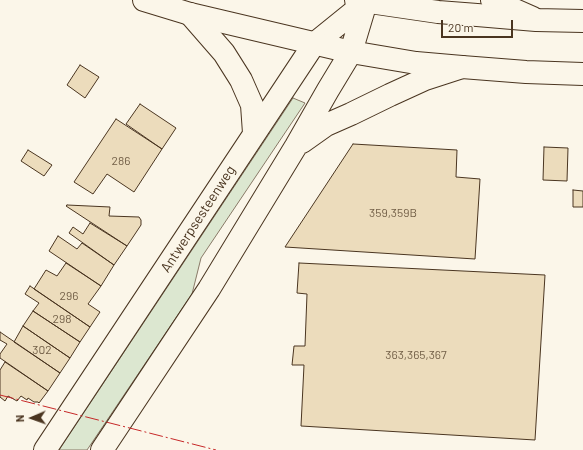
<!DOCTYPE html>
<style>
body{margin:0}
#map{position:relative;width:583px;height:450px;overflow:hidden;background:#fbf6e9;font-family:Barlow,sans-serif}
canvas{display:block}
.north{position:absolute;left:12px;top:398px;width:40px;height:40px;-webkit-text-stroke:3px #fbf6e9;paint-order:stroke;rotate:268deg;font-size:11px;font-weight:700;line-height:16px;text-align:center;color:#4a3520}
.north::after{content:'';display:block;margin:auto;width:14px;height:18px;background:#4a3520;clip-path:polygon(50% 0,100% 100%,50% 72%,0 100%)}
.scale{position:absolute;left:441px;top:20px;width:72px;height:18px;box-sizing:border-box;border:2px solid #4a3520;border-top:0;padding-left:5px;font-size:12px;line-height:14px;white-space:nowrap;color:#4a3520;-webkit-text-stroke:3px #fbf6e9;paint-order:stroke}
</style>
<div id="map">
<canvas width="583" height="450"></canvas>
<div class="north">N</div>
<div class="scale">20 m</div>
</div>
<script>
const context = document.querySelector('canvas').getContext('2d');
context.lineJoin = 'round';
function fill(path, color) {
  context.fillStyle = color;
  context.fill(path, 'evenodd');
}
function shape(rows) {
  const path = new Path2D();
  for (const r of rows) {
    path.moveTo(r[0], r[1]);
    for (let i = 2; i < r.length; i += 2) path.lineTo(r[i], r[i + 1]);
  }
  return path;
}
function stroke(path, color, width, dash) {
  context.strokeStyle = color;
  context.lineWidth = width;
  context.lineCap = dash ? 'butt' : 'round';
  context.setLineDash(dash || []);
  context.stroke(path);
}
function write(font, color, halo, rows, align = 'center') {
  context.font = font + ' Barlow,sans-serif';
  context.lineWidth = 3;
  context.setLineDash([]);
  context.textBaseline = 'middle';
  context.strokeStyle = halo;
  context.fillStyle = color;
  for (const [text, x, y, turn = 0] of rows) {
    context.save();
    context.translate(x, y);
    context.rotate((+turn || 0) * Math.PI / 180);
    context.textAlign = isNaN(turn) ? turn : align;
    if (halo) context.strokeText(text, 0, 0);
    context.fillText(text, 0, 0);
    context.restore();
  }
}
const green = shape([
 [293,98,305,103,201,258,192,294,87,450,59,450,293,98]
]);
fill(green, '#dce7d0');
stroke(green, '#887966', 1);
const building = shape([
 [80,65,99,77,85,98,67,85,80,65],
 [140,104,176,128,162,149,126,124,140,104],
 [116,119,162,149,134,192,107,174,93,194,74,182,116,119],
 [353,144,457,150,456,177,480,179,475,259,285,247,353,144],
 [544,147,568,148,567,181,543,180,544,147],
 [28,150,52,165,44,176,21,161,28,150],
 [573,190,583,191,583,207,573,207,573,190],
 [67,205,110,207,109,216,139,217,141,220,141,225,127,246,66,206,67,205],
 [90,223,127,246,114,265,69,233,73,227,83,234,90,223],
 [58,236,77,249,82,243,114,265,101,286,49,251,58,236],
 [66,263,101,286,88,304,100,312,90,327,34,289,46,270,57,276,66,263],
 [299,263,545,275,535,440,301,426,304,365,292,365,294,346,305,346,307,294,297,293,299,263],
 [30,286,90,327,80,342,33,311,39,303,25,294,30,286],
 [33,311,80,342,70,358,23,326,33,311],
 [23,326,70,358,60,373,14,342,23,326],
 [0,332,60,373,48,391,0,358,0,354,7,344,0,340,0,332],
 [5,362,48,391,39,403,38,402,34,402,28,398,27,400,21,396,17,401,8,396,5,401,0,397,0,370,5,362]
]);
fill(building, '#ecdcbc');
stroke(building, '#4a3520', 1);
const tertiary = shape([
 [492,0,533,18]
]);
const primary = shape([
 [190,14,224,53,241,80,252,105,254,133],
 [302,142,326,125,351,114,390,95,425,79,462,67],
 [45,450,314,44,366,2],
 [102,450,209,289,296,146,328,90,351,52,366,2]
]);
const trunk = shape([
 [144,0,190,14,351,52,416,63,462,67,526,72,583,74],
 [356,0,438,12,477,15,536,20,583,21]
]);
stroke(tertiary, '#4a3520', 24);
stroke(primary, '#4a3520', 24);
stroke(trunk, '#4a3520', 24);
stroke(tertiary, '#fbf6e9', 22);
stroke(primary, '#fbf6e9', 22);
stroke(trunk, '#fbf6e9', 22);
stroke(shape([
 [0,395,216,450]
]), '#c62828', 1, [14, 3, 2, 3]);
write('12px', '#725f47', null, [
 ["286",121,161],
 ["359,359B",393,213],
 ["296",69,296],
 ["298",62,319],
 ["302",42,350],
 ["363,365,367",416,355]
]);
write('14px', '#4a3520', '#fbf6e9', [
 ["Antwerpsesteenweg",198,219,-57]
]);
</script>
